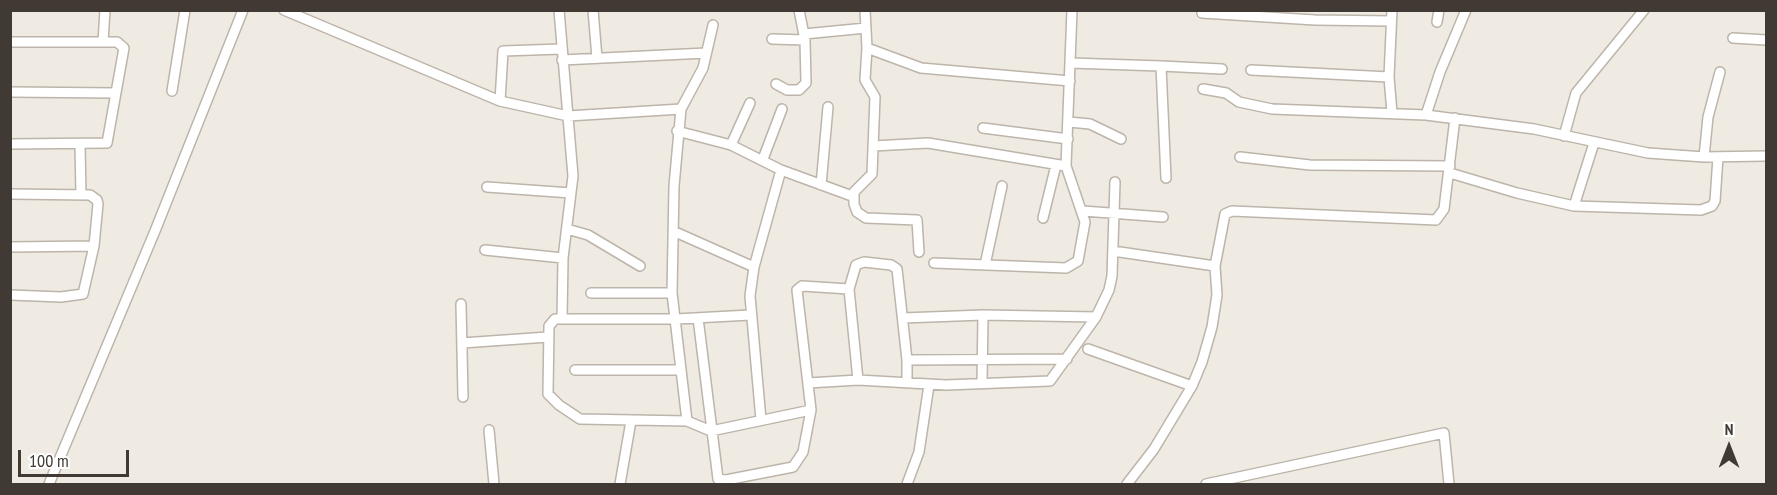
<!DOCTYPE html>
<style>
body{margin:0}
#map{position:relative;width:1777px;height:495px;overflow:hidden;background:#efebe3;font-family:"PT Sans Narrow",sans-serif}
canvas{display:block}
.frame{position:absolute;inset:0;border:12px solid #413a34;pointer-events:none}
.north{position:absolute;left:1699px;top:417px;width:60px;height:60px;-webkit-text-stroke:4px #fff;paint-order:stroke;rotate:0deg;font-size:16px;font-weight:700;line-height:24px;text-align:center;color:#413a34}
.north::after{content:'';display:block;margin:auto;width:21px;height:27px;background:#413a34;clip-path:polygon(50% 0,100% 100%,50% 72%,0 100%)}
.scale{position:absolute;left:18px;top:450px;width:111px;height:27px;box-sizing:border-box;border:3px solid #413a34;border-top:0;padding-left:8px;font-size:18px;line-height:21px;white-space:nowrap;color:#413a34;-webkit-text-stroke:4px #fff;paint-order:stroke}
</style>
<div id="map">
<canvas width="1777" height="495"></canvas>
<div class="frame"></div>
<div class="north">N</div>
<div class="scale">100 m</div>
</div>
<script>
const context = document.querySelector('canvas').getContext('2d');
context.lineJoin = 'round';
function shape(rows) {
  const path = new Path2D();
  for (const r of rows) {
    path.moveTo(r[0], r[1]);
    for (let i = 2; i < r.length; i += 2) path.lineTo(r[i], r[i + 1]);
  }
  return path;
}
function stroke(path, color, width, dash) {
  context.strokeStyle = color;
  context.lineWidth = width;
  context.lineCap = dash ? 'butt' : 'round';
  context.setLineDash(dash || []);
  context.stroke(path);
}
const minor = shape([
 [284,10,500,101,568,116,681,109,703,68,713,25],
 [559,10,573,176,563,258,562,319],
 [593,10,597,58],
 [865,10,867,48,865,80,875,97,872,174,854,192,854,204,857,212,866,218,917,220,919,252],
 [1202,10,1202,13,1315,20,1391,21],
 [1392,10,1389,77,1392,113],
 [1437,22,1439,10],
 [804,34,866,28],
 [1733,38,1766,40],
 [772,39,805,40],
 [10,42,117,42,124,48,107,143,10,144],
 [103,42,105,10],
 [867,48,921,68,1070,81],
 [562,60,706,53],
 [1070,63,1161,66,1166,178],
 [1161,66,1222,69],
 [1251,70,1389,77],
 [1720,72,1708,117,1704,157,1766,156],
 [776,84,787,90,799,90,806,83,805,40,799,10],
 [1203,89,1226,93,1239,102,1272,109,1426,115,1534,129,1648,153,1704,157],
 [172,91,185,10],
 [10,92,116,93],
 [500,101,503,51,561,49],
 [681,109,674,186,672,293,687,421],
 [1426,115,1440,72,1466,10],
 [1069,122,1090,124,1121,139],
 [983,128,1068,139],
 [677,131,731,145,781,170,852,196],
 [1564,136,1576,93,1644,10],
 [80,144,81,195],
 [731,145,750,103],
 [873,146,928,143,1066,166],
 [1240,157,1310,165,1450,166],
 [763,159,782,109],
 [1450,173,1517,193,1574,206,1701,210,1712,206,1715,201,1718,157],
 [821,185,828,107],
 [487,187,571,193],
 [10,194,90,195,97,200,98,204,94,246,83,294,61,297,10,295],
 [1574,206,1594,143],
 [1083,211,1163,217],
 [1043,218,1056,165],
 [567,229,588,235,640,266],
 [673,231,754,267],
 [10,247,94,246],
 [485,250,563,258],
 [1113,251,1215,266],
 [934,263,1066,268,1078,261,1085,222,1066,166,1072,10],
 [985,265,1002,186],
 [591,293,672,293],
 [461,304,463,397],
 [750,315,676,319,555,319,549,326,548,394,559,405,580,419,687,421,711,431,811,410,797,290,802,286,849,289],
 [698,318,718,479,726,480,793,467,803,452,811,410],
 [903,318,983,315,1096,317],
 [462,343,548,337],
 [1088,349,1192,386],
 [907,360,1067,359],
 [575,370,681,370],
 [858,380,849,289,856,265,864,262,891,265,897,269,907,360,907,382],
 [808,383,858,380,946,385,1050,381,1096,317,1109,290,1112,276,1115,182],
 [982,383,983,315],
 [761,420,750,296,754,267,781,170],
 [489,430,494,484],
 [49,484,155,231,243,10],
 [620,484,631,421],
 [907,484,919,452,929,385],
 [1127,484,1154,449,1192,386,1202,362,1212,327,1217,295,1215,266,1225,214,1232,211,1436,220,1444,209,1455,118],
 [1206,484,1444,433,1449,484]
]);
stroke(minor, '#bdb4aa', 12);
stroke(minor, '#fff', 9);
</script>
